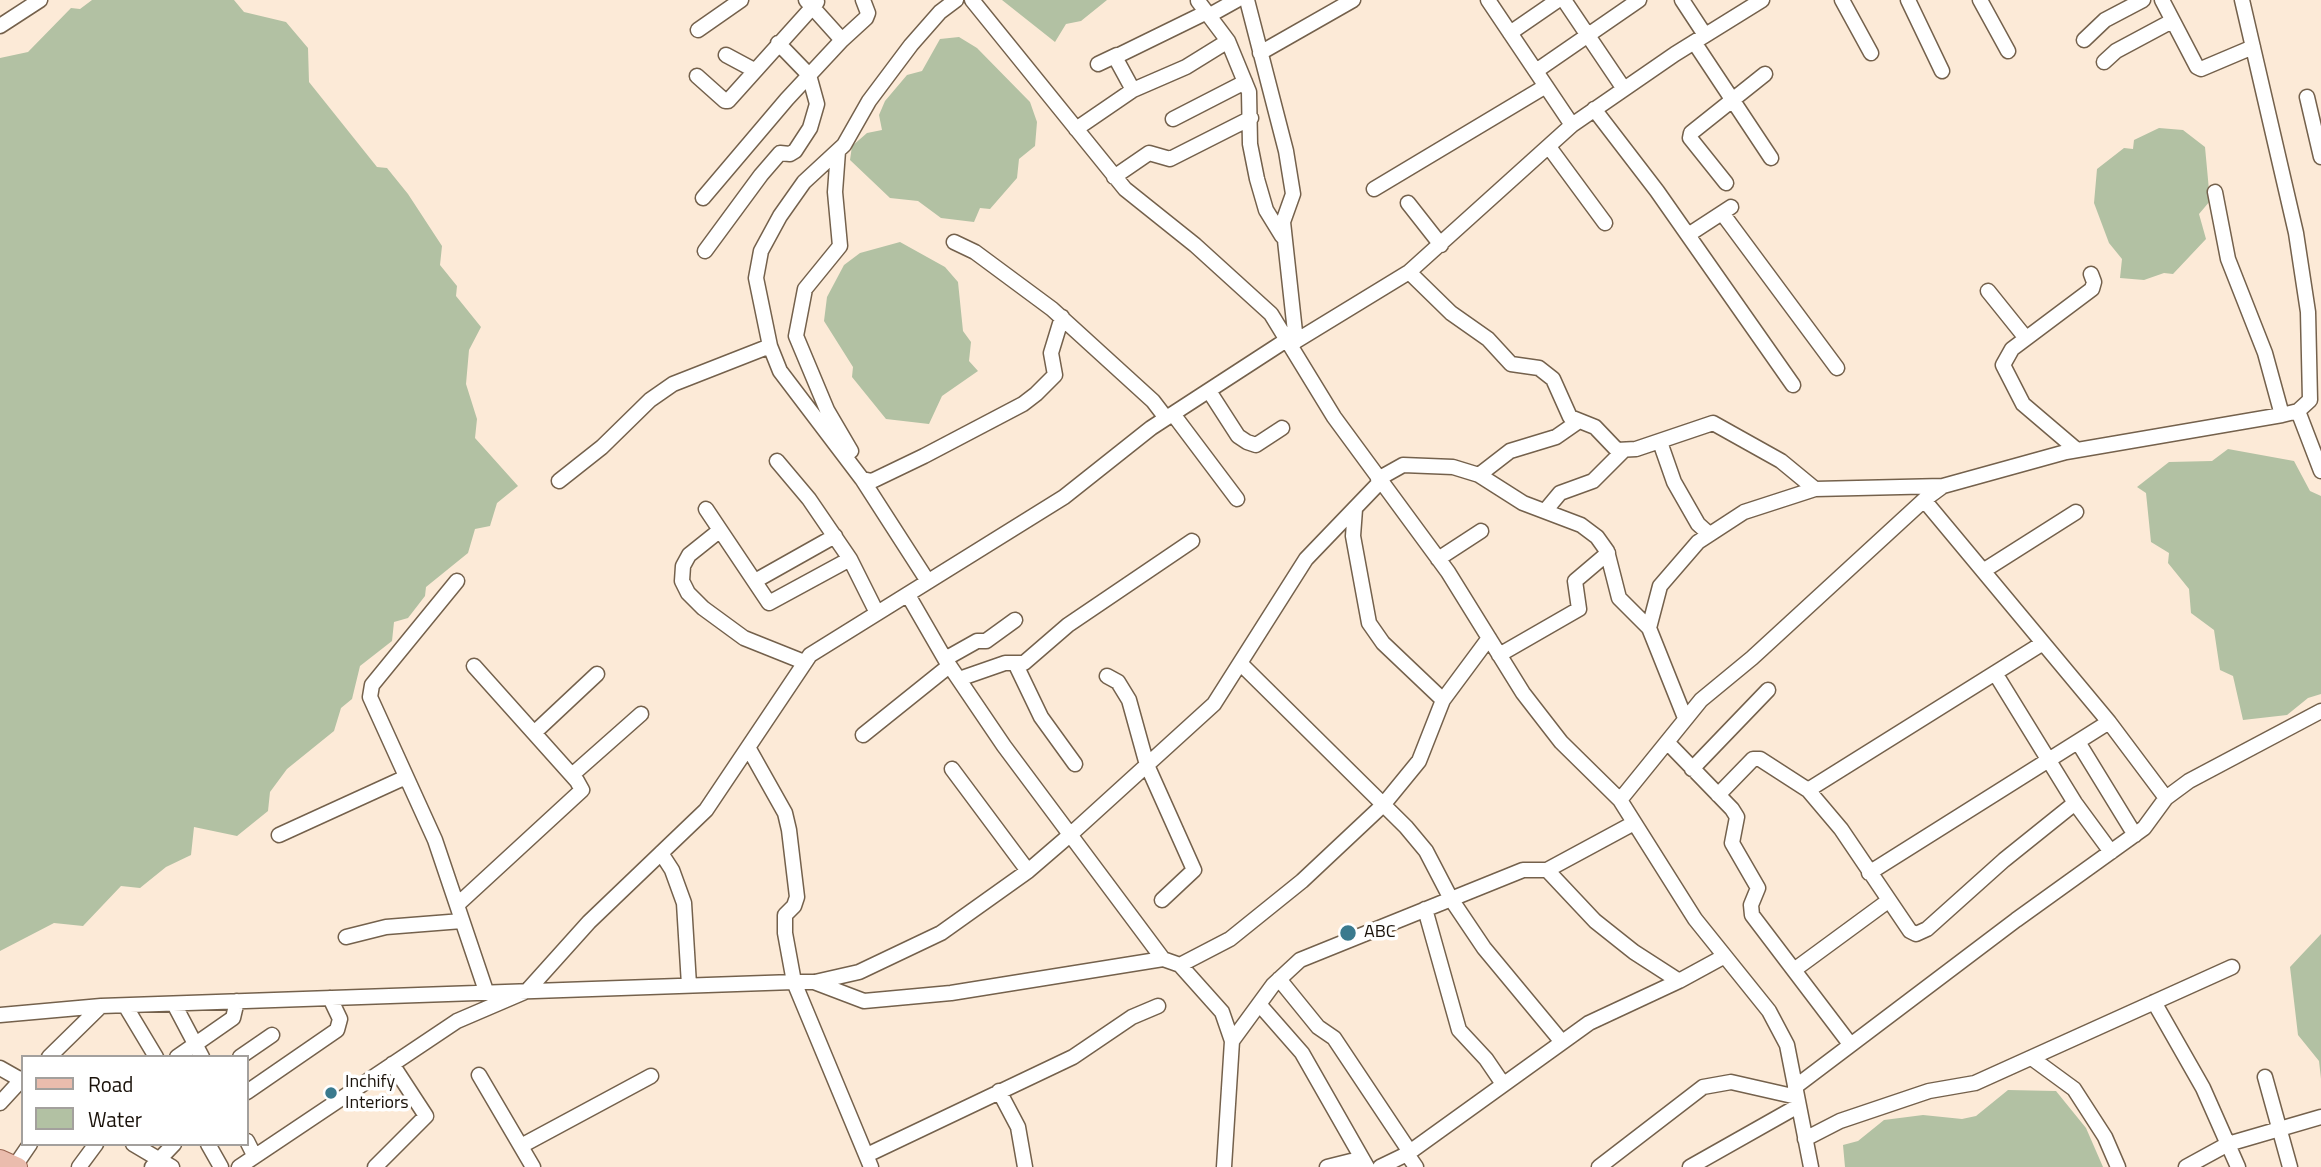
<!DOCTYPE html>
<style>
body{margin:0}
#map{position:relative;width:2321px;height:1167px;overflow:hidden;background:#fcead7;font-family:"Titillium Web",sans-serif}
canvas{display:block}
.legend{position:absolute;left:21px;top:1055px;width:228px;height:91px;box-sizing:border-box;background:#fff;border:2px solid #a3a09d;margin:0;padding:9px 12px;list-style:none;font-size:21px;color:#1a120a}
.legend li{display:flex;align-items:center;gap:14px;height:35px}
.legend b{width:35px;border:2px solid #a3a09d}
</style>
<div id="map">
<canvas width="2321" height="1167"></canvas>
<ul class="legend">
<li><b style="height:9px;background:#eabcad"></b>Road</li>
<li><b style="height:19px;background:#b2c1a3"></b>Water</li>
</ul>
</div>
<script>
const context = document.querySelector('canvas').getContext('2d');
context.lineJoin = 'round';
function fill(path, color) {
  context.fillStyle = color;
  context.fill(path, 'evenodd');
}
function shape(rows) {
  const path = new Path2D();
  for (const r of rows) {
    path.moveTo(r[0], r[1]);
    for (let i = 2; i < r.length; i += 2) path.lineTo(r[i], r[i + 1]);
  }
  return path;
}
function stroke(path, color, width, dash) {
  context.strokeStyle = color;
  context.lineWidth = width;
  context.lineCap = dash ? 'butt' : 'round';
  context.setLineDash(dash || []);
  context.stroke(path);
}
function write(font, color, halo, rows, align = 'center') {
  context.font = font + ' "Titillium Web",sans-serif';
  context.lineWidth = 7;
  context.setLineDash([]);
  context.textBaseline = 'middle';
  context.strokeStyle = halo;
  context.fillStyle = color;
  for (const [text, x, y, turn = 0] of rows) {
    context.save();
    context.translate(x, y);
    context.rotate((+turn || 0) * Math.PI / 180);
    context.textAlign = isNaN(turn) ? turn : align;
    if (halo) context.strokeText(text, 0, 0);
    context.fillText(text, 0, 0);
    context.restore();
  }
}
fill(shape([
 [92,0,234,0,244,12,286,22,308,48,309,82,377,167,387,168,408,194,442,246,440,265,457,286,456,296,481,327,469,350,466,384,477,419,475,438,518,486,497,503,490,526,475,529,468,553,426,587,425,596,408,618,394,622,392,641,360,666,352,699,341,708,334,731,287,769,270,792,268,811,237,836,194,827,191,855,166,867,140,888,121,886,83,926,54,923,0,951,0,58,28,52,71,8,80,9],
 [1002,0,1107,0,1081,21,1066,24,1055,42],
 [959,37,977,48,1030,102,1037,122,1035,146,1019,159,1017,178,990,209,980,208,974,222,941,218,918,201,890,198,850,160,852,146,867,133,882,130,879,115,885,101,907,75,922,71,940,39],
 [2159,128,2183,130,2205,147,2210,201,2199,214,2206,239,2173,274,2164,273,2144,280,2120,278,2122,259,2109,243,2094,203,2097,169,2124,148,2133,149,2134,140],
 [900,242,945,267,958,282,963,331,971,342,969,361,978,371,942,396,929,424,886,419,852,377,853,367,824,321,827,297,844,265,860,253],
 [2228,449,2294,461,2310,491,2321,496,2321,694,2308,698,2287,715,2243,720,2233,676,2220,670,2214,630,2191,613,2189,589,2168,563,2169,553,2151,542,2146,493,2137,487,2169,462,2212,461],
 [2321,934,2321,1079,2319,1061,2298,1035,2290,967],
 [2008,1090,2056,1091,2086,1128,2103,1167,1845,1167,1843,1145,1858,1141,1884,1120,1923,1115,1962,1119,1976,1116]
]), '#b2c1a3');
const minor = shape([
 [972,0,1125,189,1195,245,1271,314,1334,417,1448,572,1523,693,1561,742,1620,800,1695,919,1769,1011,1787,1045,1811,1167],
 [1247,0,1286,151,1293,194,1283,222,1296,341],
 [1488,0,1572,125],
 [1564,0,1624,89],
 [1682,0,1705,35],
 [1842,0,1871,53],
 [1908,0,1942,71],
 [1980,0,2008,51],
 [2162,0,2197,67,2201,69,2253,47],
 [1198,1,1228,41,1249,92,1250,144,1257,179,1266,210,1282,236],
 [1210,15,1237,0],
 [0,26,40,0],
 [698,30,741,0],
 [1510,33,1558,0],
 [842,40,866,18,868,13,863,0],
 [2084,40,2105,20,2143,0],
 [1694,42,1771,158],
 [1260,53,1353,0],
 [726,55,754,70],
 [2104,62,2116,51,2172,21],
 [1098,64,1117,55],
 [1536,71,1639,0],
 [697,76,725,101,728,101,817,2],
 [1133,90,1115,57,1207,12],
 [2307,97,2321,157],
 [1594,109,1657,191,1793,385],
 [1173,119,1245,82],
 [1076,129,1133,90,1186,67,1228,41],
 [1549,147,1605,223],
 [838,151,835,192,840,246,805,289,796,336,827,410,851,451],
 [1114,177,1149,153,1170,159,1251,118],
 [1726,183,1690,138,1691,133,1765,74],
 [1374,189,1546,86],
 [2215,192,2228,259,2265,353,2282,415],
 [703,198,787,99,842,40,806,0],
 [1408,203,1441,245],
 [1722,213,1837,368],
 [1688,235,1731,207],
 [954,242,975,252,1052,309,1153,401,1166,418],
 [705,251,761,175,780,153,790,154,795,151,810,128,817,104,809,75,778,43],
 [1409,272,1451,313,1488,339,1511,364,1539,368,1553,379,1570,417,1595,427,1617,450,1636,449,1713,423,1781,461,1815,489],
 [1988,291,2025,337],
 [1209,391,1238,436,1247,442,1256,445,1282,428],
 [2298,411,2321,471],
 [1173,414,1237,499],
 [1660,442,1674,482,1698,524,1708,533],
 [2077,450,2023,404,2003,365,2012,349,2092,289,2094,282,2091,274],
 [777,461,809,499,850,559,877,613],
 [1479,475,1510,451,1556,437,1579,421],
 [862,479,872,481,924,456,1023,404,1036,394,1055,375,1051,353,1062,317],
 [1378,479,1403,465,1453,467,1479,475,1523,503,1581,525,1597,537,1607,551,1619,598,1649,628],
 [559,481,602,447,650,400,673,384,770,346],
 [1924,500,2109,722,2166,798],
 [706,509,769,603,850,559],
 [1355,509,1353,536,1369,623,1383,643,1443,700],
 [1545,511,1560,493,1593,481,1624,450],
 [719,531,689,555,683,566,682,581,688,593,703,608,744,638,804,662],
 [1438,559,1481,531],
 [1983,571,2076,512],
 [927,580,862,479,780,371,770,346,756,278,761,251,780,216,804,182,844,145,869,101,911,45,940,12,956,0],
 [457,581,372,685,370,697,435,840,486,991],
 [755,581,835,536],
 [908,595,945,659,1004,746,1163,959,1180,965,1222,1012,1232,1041,1224,1167],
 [1499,655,1579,609,1575,581,1608,553],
 [945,659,977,641,986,641,1015,620],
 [1240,663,1406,827,1426,851,1451,899,1484,948,1562,1042],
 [1016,665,1041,717,1075,764],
 [1995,673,2075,803,2111,852],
 [1107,676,1118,682,1129,700,1147,765,1194,870,1162,900],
 [959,679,1005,663,1024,663,1068,625,1192,541],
 [1685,718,1649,628,1660,586,1698,542,1744,512,1815,489,1943,486],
 [534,733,597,674],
 [863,735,949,666],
 [1667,742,1732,809,1737,817,1732,843,1758,888,1751,905,1752,915,1850,1044],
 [2078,742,2135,835],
 [749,749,785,813,789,830,797,897,794,906,785,915,785,933,794,982,871,1167],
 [952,769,1028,871],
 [1692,769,1768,690],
 [572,775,641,714],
 [1808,790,2043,643],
 [1718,795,1753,759,1760,759,1808,790,1841,829,1910,931,1916,934,1927,929,2004,860,2075,803],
 [1620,800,1701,700,1752,658,1924,500,1943,486,2066,452,2282,415,2298,411,2310,400,2308,312,2296,233,2242,0],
 [279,835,406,777],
 [661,853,672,870,684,903,689,985],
 [1547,870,1634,823],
 [1869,873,2109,722],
 [457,905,582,790,577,781,474,666],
 [1425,909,1459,1030,1486,1059,1503,1084],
 [346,937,386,927,462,921],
 [1180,965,1230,939,1302,881,1383,805,1419,761,1443,700,1489,638],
 [1794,970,1888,901],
 [1279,979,1318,1027,1334,1038,1410,1152],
 [815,982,859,972,941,933,1028,871,1071,834,1214,704,1306,559,1380,482],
 [2154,1002,2203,1088,2238,1167],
 [174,1004,202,1057],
 [1259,1004,1302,1053,1367,1167],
 [126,1007,156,1057],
 [0,1015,101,1006,794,982,814,982,864,1001,951,993,1163,959],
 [1232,1041,1273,985,1300,960,1523,870,1547,870,1595,921,1634,952,1679,981],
 [49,1057,101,1006],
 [177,1057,233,1018,237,1001],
 [240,1057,272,1035],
 [2033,1059,2074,1089,2105,1137,2118,1167],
 [0,1068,23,1081],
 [479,1075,533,1167],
 [2265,1077,2290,1167],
 [1795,1087,2016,920,2144,828,2166,798,2189,781,2321,711],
 [999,1091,1018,1127,1025,1167],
 [247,1092,337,1030,340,1019,330,998],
 [0,1103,23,1078],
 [1805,1139,1840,1121,1929,1091,1975,1083,2232,967],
 [247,1141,254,1155],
 [133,1144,172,1167],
 [208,1144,221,1167],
 [521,1146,651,1076],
 [1407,1154,1416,1167],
 [867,1155,1073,1057,1132,1017,1158,1006],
 [15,1166,30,1144],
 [79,1167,96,1144],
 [152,1167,174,1144],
 [239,1167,457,1021,527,991,589,922,706,810,810,655,1064,497,1151,428,1288,339,1296,341,1409,272,1572,125,1675,54,1762,0],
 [375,1167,426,1116,392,1064],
 [1327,1167,1351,1161,1356,1167],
 [1380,1167,1407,1154,1589,1023,1679,981,1723,957],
 [1599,1167,1703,1087,1731,1082,1797,1097],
 [1690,1167,1798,1106],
 [2186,1167,2228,1144,2321,1117]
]);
const major = shape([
 [0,1159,18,1167]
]);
stroke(minor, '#74614c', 17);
stroke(major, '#986451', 20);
stroke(minor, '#fff', 14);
stroke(major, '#eabcad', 18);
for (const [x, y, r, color] of [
 [1348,933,9,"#3a7a8e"],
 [331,1093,7,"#3a7a8e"]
]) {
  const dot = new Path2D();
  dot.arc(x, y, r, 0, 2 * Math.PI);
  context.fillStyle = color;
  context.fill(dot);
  stroke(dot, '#fff', 2.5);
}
write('18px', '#1a120a', '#fff', [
 ["ABC",1364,933],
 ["Inchify",345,1083],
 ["Interiors",345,1104]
], 'left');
</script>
